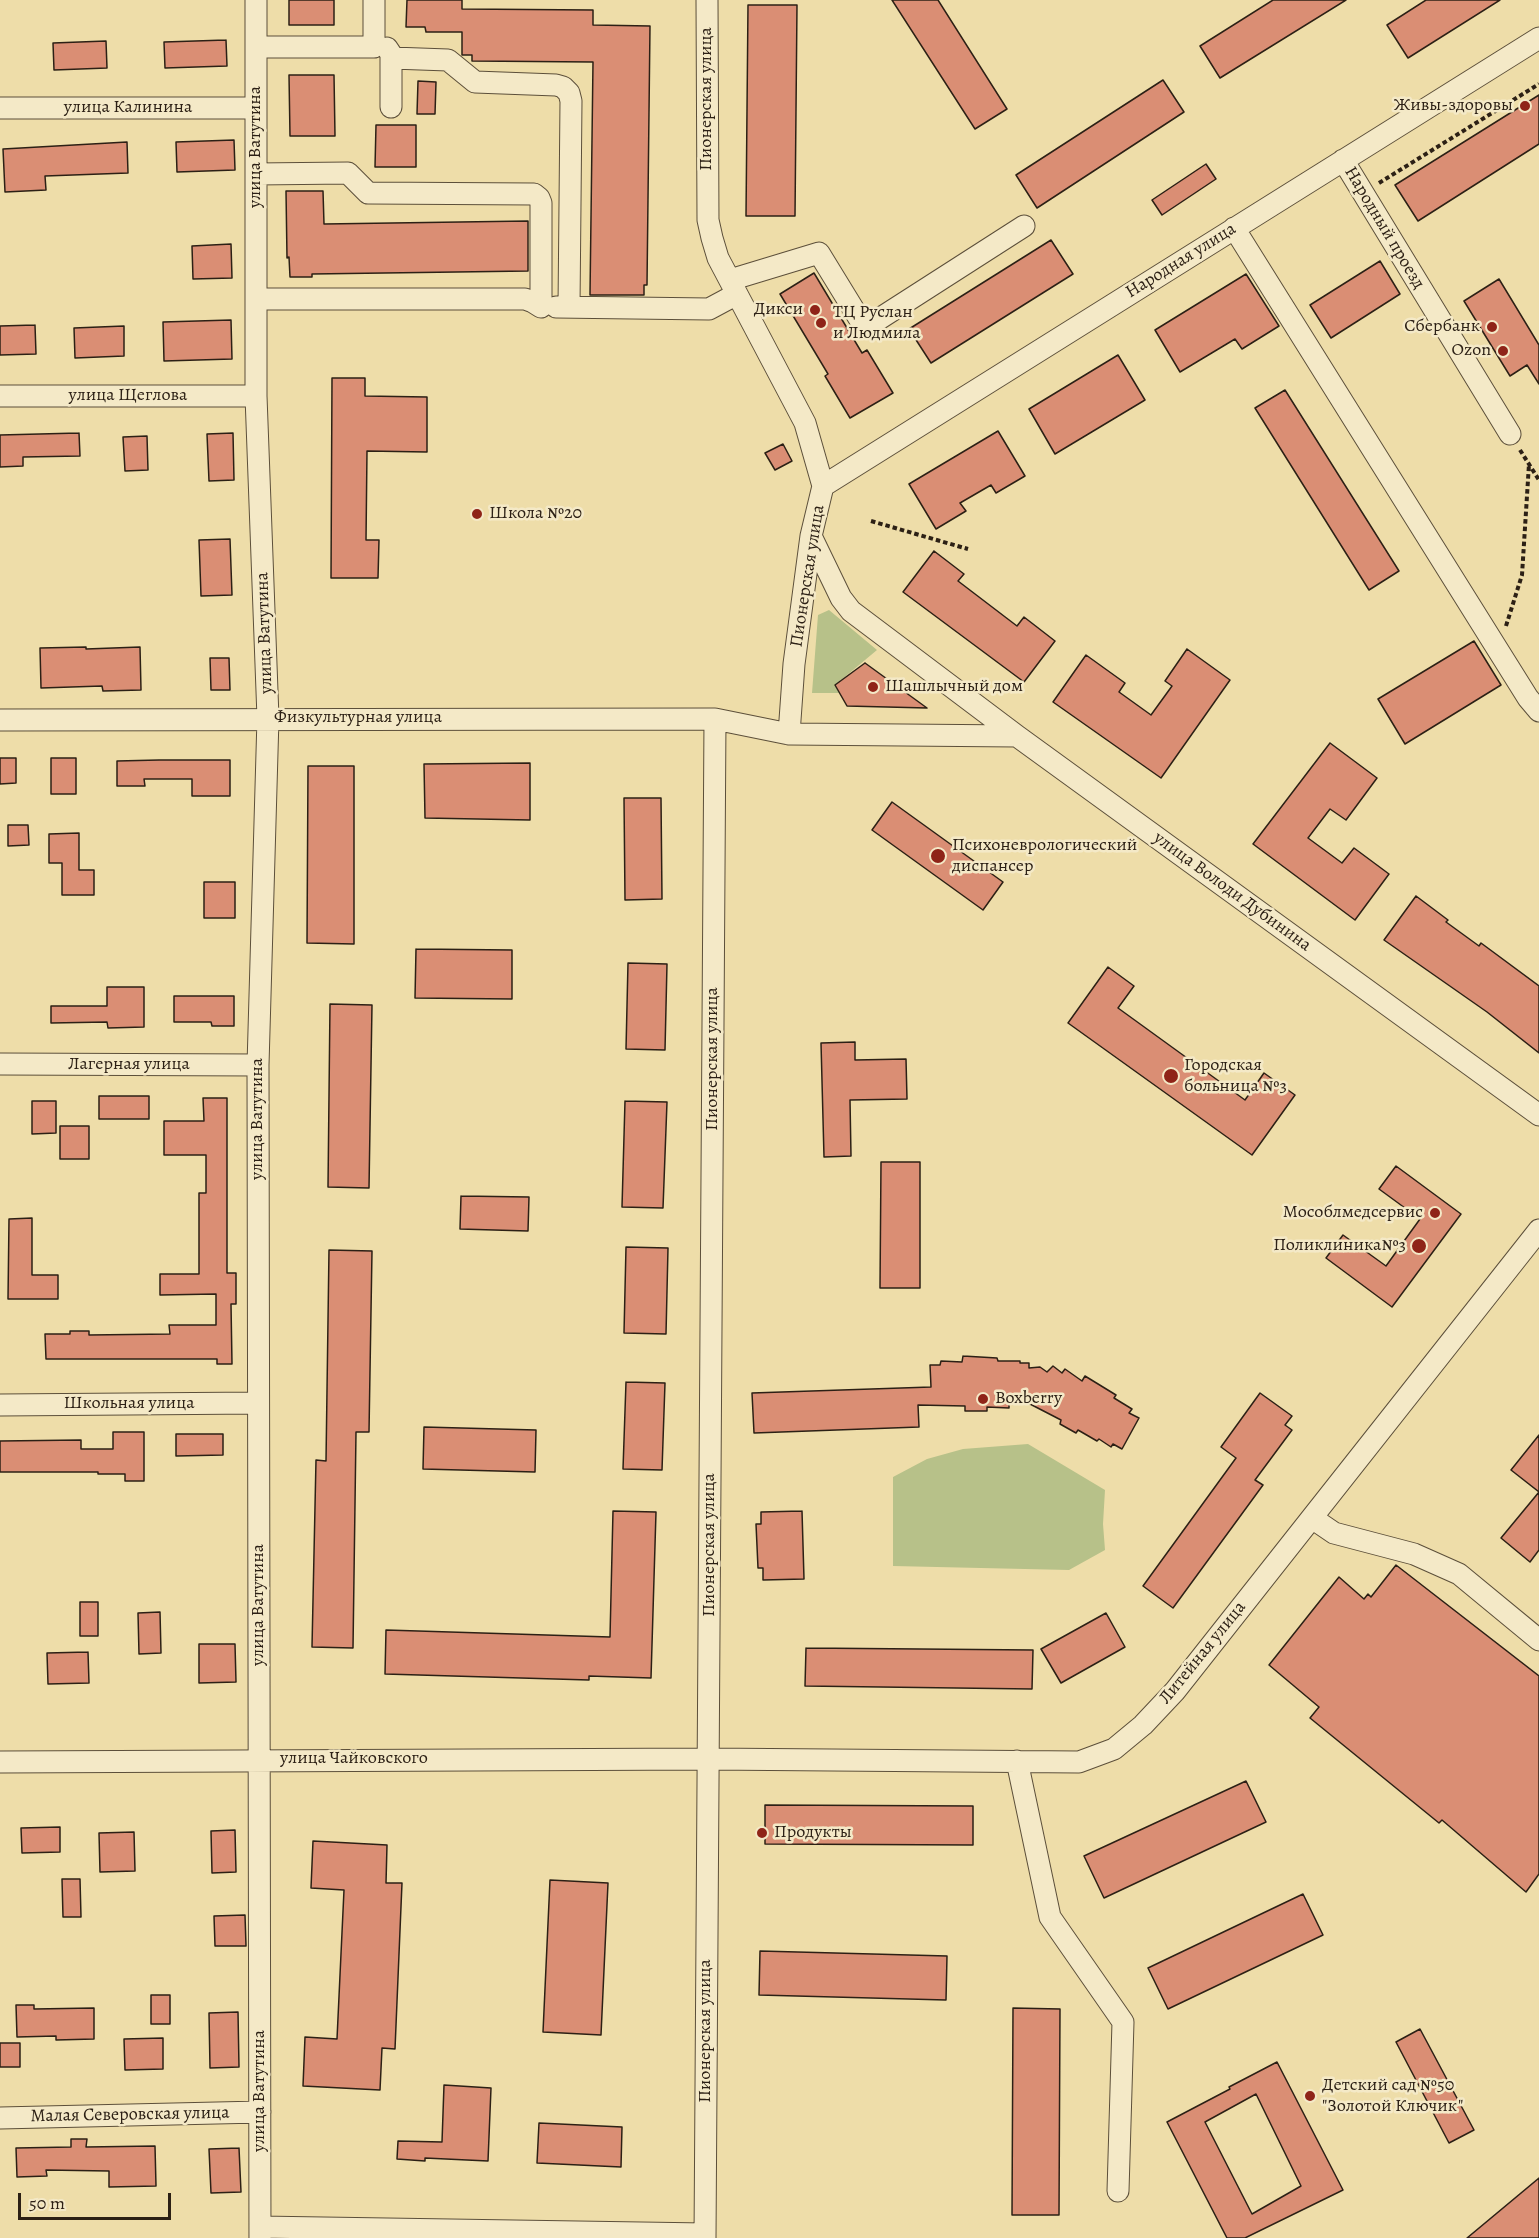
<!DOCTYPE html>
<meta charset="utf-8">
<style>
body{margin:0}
#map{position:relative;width:1539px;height:2238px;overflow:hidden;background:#eedda9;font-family:Alegreya,serif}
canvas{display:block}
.scale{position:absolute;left:18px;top:2193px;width:153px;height:27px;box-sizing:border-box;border:3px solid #2c2015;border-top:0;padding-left:8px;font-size:18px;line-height:21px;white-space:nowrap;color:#2c2015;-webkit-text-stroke:4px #f4e9c7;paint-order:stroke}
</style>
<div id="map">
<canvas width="1539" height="2238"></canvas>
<div class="scale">50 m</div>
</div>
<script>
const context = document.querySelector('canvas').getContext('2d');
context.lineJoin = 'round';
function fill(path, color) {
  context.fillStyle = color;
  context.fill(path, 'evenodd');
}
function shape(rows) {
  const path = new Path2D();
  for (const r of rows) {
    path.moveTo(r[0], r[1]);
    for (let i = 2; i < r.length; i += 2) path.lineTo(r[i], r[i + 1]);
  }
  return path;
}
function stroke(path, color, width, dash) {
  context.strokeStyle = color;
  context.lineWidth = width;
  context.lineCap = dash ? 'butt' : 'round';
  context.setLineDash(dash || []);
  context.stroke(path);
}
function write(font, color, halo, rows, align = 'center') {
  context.font = font + ' Alegreya,serif';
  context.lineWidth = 5;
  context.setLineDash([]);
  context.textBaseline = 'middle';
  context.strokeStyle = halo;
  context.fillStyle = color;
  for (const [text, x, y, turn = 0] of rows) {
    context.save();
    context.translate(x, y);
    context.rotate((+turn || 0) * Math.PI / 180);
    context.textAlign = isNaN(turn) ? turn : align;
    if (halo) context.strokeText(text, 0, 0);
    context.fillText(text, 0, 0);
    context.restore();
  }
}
fill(shape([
 [829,610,877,650,835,685,839,693,812,693,818,615],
 [1028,1444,1105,1490,1103,1524,1105,1550,1069,1570,893,1566,893,1477,927,1459,963,1449]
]), '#b7c189');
const building = shape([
 [289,0,334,0,334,25,289,25,289,0],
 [407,0,462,0,462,9,593,10,593,25,650,26,647,285,644,285,644,295,590,295,593,62,472,61,472,55,462,55,462,32,426,32,425,27,406,27,407,0],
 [892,0,938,0,1007,109,975,129,892,0],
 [1273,0,1346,0,1220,78,1200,46,1273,0],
 [1426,0,1500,0,1408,58,1387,25,1426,0],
 [748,5,797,5,795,216,746,216,748,5],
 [226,40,227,66,165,68,164,42,226,40],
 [106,41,107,68,54,70,53,43,106,41],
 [289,75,334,75,335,136,290,136,289,75],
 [1163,80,1184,112,1037,208,1016,175,1163,80],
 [418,81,436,82,435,114,417,114,418,81],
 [1539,95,1539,144,1418,221,1395,185,1539,95],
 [376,125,416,125,416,167,375,167,376,125],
 [234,140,235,170,177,172,176,142,234,140],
 [127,142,128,173,45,176,46,190,5,192,3,149,127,142],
 [1206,164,1216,179,1162,215,1152,200,1206,164],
 [286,191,323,191,324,224,528,221,528,271,312,274,312,277,290,277,289,257,287,258,286,191],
 [1051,240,1073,274,931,363,909,329,1051,240],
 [231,244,232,278,193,279,192,246,231,244],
 [1380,261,1400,294,1331,338,1310,305,1380,261],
 [814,273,862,353,867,350,893,393,850,418,825,376,828,374,780,294,814,273],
 [1246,274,1279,326,1242,349,1235,339,1180,372,1155,330,1246,274],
 [1499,279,1539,345,1539,384,1527,365,1510,376,1464,301,1499,279],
 [231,320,232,359,164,361,163,322,231,320],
 [35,325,36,354,0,355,0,326,35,325],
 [124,326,124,356,75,358,74,328,124,326],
 [1118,355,1145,400,1055,454,1029,409,1118,355],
 [332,378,365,378,365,396,427,397,427,452,367,451,366,540,379,540,378,578,331,578,332,378],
 [1285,390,1399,571,1369,590,1255,408,1285,390],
 [998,431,1025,476,996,493,991,485,960,503,966,511,936,529,909,484,998,431],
 [79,433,80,456,23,457,23,466,0,467,0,435,79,433],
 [233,433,234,480,209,481,207,434,233,433],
 [147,436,148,470,125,471,123,437,147,436],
 [783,444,792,461,775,470,765,453,783,444],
 [230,539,232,595,201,596,199,540,230,539],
 [934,551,964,574,958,581,1017,626,1024,617,1055,641,1024,682,903,592,934,551],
 [1474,641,1501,685,1405,744,1378,699,1474,641],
 [86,647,86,649,140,647,141,690,103,691,102,686,41,688,40,648,86,647],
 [1187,649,1230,680,1161,778,1053,702,1086,655,1125,683,1119,692,1151,715,1172,686,1165,681,1187,649],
 [210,658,229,658,230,690,211,690,210,658],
 [865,663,927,708,847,706,835,685,865,663],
 [1330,743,1377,778,1346,820,1330,809,1308,838,1342,863,1354,848,1389,874,1355,920,1253,844,1330,743],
 [0,758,16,758,16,783,0,784,0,758],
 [51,758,76,758,76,794,51,794,51,758],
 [159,760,230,760,230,796,192,796,192,779,144,779,145,786,117,786,117,761,159,760],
 [530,763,530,820,425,818,424,764,530,763],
 [308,766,354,766,354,944,307,943,308,766],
 [624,798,661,798,662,899,625,900,624,798],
 [892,802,1003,882,983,910,872,830,892,802],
 [8,825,28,825,29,845,8,846,8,825],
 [79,833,79,870,94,870,94,895,62,895,62,863,49,863,49,834,79,833],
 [204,882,235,882,235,918,204,918,204,882],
 [1416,896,1448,920,1446,922,1479,946,1481,943,1539,986,1539,1053,1487,1012,1384,940,1416,896],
 [416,949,512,950,512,999,415,998,416,949],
 [628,963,667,964,665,1050,626,1049,628,963],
 [1108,967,1134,986,1118,1008,1245,1100,1264,1073,1295,1095,1252,1155,1068,1023,1108,967],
 [107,987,144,987,144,1027,108,1028,107,1022,51,1023,51,1006,107,1006,107,987],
 [174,996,234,996,234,1026,212,1026,211,1022,174,1022,174,996],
 [330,1004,372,1005,369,1188,328,1187,330,1004],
 [855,1042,855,1060,906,1059,907,1099,850,1100,851,1156,824,1157,821,1043,855,1042],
 [99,1096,149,1096,149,1119,99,1119,99,1096],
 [203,1098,227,1098,227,1273,236,1273,236,1304,231,1304,232,1364,217,1364,217,1359,46,1359,45,1334,70,1334,70,1331,89,1331,89,1335,170,1334,169,1325,216,1325,216,1294,160,1295,160,1274,199,1274,199,1193,206,1193,206,1155,164,1155,164,1121,204,1121,203,1098],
 [32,1101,56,1101,56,1133,32,1134,32,1101],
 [625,1101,667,1102,663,1208,622,1207,625,1101],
 [60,1126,89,1126,89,1159,60,1159,60,1126],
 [881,1162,920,1162,920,1288,880,1288,881,1162],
 [1396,1166,1461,1214,1392,1307,1326,1258,1343,1235,1386,1266,1420,1219,1379,1189,1396,1166],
 [461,1196,529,1197,528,1231,460,1229,461,1196],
 [32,1218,32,1275,58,1275,58,1299,8,1299,9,1219,32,1218],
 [626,1247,668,1248,666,1334,624,1333,626,1247],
 [329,1250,372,1251,369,1432,356,1432,353,1648,312,1647,316,1460,326,1461,329,1250],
 [963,1356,997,1358,998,1361,1020,1361,1020,1363,1029,1363,1029,1368,1040,1367,1047,1372,1053,1366,1062,1373,1065,1369,1082,1381,1085,1376,1116,1395,1114,1398,1132,1409,1129,1413,1139,1418,1122,1449,1113,1444,1111,1447,1099,1439,1097,1441,1078,1430,1076,1433,1060,1424,1061,1420,1030,1404,1009,1403,1009,1408,987,1407,987,1411,965,1411,965,1406,918,1405,919,1427,754,1433,752,1393,931,1387,930,1365,940,1365,941,1361,962,1362,963,1356],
 [626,1382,665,1383,662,1470,623,1469,626,1382],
 [1260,1393,1292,1416,1285,1425,1292,1430,1255,1480,1263,1485,1173,1608,1143,1586,1236,1458,1221,1447,1260,1393],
 [424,1427,536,1430,535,1472,423,1469,424,1427],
 [113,1432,144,1432,144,1481,125,1481,125,1474,98,1474,98,1472,0,1472,0,1441,81,1440,81,1449,113,1449,113,1432],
 [176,1434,223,1434,223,1455,176,1456,176,1434],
 [1539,1435,1539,1550,1530,1562,1501,1538,1539,1492,1511,1470,1539,1435],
 [613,1511,656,1512,651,1678,589,1676,589,1680,385,1674,386,1630,610,1637,613,1511],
 [802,1511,804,1579,763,1580,763,1568,758,1568,756,1524,761,1524,761,1512,802,1511],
 [1396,1565,1539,1676,1539,1874,1526,1892,1442,1820,1439,1823,1310,1718,1319,1707,1269,1665,1339,1577,1364,1599,1368,1594,1371,1597,1396,1565],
 [80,1602,98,1602,98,1636,80,1636,80,1602],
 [160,1612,161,1653,139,1654,138,1613,160,1612],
 [1106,1613,1125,1647,1061,1683,1041,1649,1106,1613],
 [199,1644,235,1644,236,1682,199,1683,199,1644],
 [806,1648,1033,1650,1032,1689,805,1686,806,1648],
 [88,1652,89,1683,48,1684,47,1653,88,1652],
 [1246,1781,1266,1822,1104,1898,1084,1856,1246,1781],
 [765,1805,973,1806,973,1845,765,1844,765,1805],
 [60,1827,60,1852,22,1853,21,1828,60,1827],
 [235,1830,236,1872,212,1873,211,1831,235,1830],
 [134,1832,135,1871,100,1872,99,1833,134,1832],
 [313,1841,387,1845,386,1883,402,1883,395,2049,382,2048,380,2090,303,2086,305,2037,337,2039,344,1890,311,1888,313,1841],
 [62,1879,80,1879,81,1917,63,1917,62,1879],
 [550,1880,608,1883,601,2035,543,2032,550,1880],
 [1303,1894,1323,1935,1168,2009,1148,1968,1303,1894],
 [245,1915,246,1946,215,1946,214,1916,245,1915],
 [760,1951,947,1956,946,2000,759,1995,760,1951],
 [151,1995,170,1995,170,2024,151,2024,151,1995],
 [16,2005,34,2005,34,2009,94,2008,94,2039,56,2040,56,2036,17,2037,16,2005],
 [1013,2008,1060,2009,1059,2215,1012,2215,1013,2008],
 [238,2012,239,2067,210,2068,209,2013,238,2012],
 [1420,2029,1474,2130,1449,2143,1396,2042,1420,2029],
 [163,2038,163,2069,125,2070,124,2039,163,2038],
 [0,2043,20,2043,20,2067,0,2067,0,2043],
 [1277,2062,1343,2190,1245,2238,1227,2238,1167,2122,1230,2089,1229,2087,1277,2062],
 [1256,2094,1301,2186,1252,2214,1205,2122,1256,2094],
 [444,2085,491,2088,488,2161,425,2158,425,2161,397,2159,398,2141,442,2142,444,2085],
 [539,2123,622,2127,621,2167,537,2163,539,2123],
 [71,2139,87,2139,86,2147,155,2146,156,2186,109,2187,109,2171,46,2170,47,2176,17,2177,16,2148,71,2147,71,2139],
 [239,2148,241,2192,211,2193,209,2149,239,2148],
 [1539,2178,1539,2238,1467,2238,1539,2178]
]);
fill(building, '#da8e74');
stroke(building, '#2c2015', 1.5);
const minor = shape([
 [256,0,256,396,268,718,258,1065,260,2238],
 [707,0,708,220,712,238,718,258,805,423,823,486,811,536,794,664,789,734],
 [256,47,374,47,374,0],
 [387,48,391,54,391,107],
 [392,58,448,60,475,82,556,85,563,87,569,93,571,101,569,307],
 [0,108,256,108],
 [1343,160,1510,434],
 [256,174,348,173,368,193,534,194,539,198,541,203,541,307,533,302,525,299,256,299],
 [1234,228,1528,698,1539,711],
 [730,280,819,253,865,328,1024,226],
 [556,307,709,309,737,294],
 [0,396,256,396],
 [823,486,1539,38],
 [811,536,841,598,851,611,1017,736,1539,1115],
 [0,720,715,719],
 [0,1064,258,1065],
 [0,1405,258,1403],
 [1312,1518,1334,1533,1414,1554,1459,1574,1539,1640],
 [1017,1761,1050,1917,1123,2022,1118,2191],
 [0,1762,708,1759,1079,1762,1114,1749,1143,1725,1175,1691,1539,1230],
 [0,2118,260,2112],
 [260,2227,705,2234],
 [705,2238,715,719,789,734,1017,736]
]);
stroke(minor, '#5c4f3a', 23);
stroke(shape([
 [1379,183,1539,84],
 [1520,450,1539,480],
 [871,521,968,549],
 [1506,626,1522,575,1529,464]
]), '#2c2015', 4, [4.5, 3]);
stroke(minor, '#f4e9c7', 21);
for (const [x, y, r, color] of [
 [1525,106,6,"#8f2418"],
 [815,310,6,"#8f2418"],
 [821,323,6,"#8f2418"],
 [1492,327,6,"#8f2418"],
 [1503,351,6,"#8f2418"],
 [477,514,6,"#8f2418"],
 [873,687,6,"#8f2418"],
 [938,856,8,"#8f2418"],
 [1171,1076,8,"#8f2418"],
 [1435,1213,6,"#8f2418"],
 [1419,1246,8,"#8f2418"],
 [983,1399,6,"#8f2418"],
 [762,1833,6,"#8f2418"],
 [1310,2096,6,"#8f2418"]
]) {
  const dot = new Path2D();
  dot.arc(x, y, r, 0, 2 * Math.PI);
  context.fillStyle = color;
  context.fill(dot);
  stroke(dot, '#f4e9c7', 2);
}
write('18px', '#2c2015', '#f4e9c7', [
 ["Пионерская улица",707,99,-90],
 ["улица Калинина",128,108],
 ["улица Ватутина",256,147,-90],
 ["Народный проезд",1384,228,59],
 ["Народная улица",1181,261,-32],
 ["улица Щеглова",128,396],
 ["Пионерская улица",808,576,-81],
 ["улица Ватутина",265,633,-92],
 ["Физкультурная улица",358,718],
 ["улица Володи Дубинина",1232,892,36],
 ["Пионерская улица",713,1059,-90],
 ["Лагерная улица",129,1065],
 ["улица Ватутина",258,1119,-90],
 ["Школьная улица",129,1404],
 ["Пионерская улица",710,1545,-90],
 ["улица Ватутина",259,1605,-90],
 ["Литейная улица",1203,1653,-51],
 ["улица Чайковского",354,1759],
 ["Пионерская улица",706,2031,-90],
 ["улица Ватутина",260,2091,-90],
 ["Малая Северовская улица",130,2115,-1]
]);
write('18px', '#2c2015', '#f4e9c7', [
 ["Живы-здоровы",1513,106,"right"],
 ["Дикси",803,310,"right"],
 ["ТЦ Руслан",833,313],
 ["и Людмила",833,334],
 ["Сбербанк",1480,327,"right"],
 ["Ozon",1491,351,"right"],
 ["Школа №20",489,514],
 ["Шашлычный дом",885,687],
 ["Психоневрологический",952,846],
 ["диспансер",952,867],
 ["Городская",1184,1066],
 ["больница №3",1184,1087],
 ["Мособлмедсервис",1423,1213,"right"],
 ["Поликлиника№3",1406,1246,"right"],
 ["Boxberry",995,1399],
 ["Продукты",774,1833],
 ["Детский сад №50",1322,2086],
 ["\"Золотой Ключик\"",1322,2107]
], 'left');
</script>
